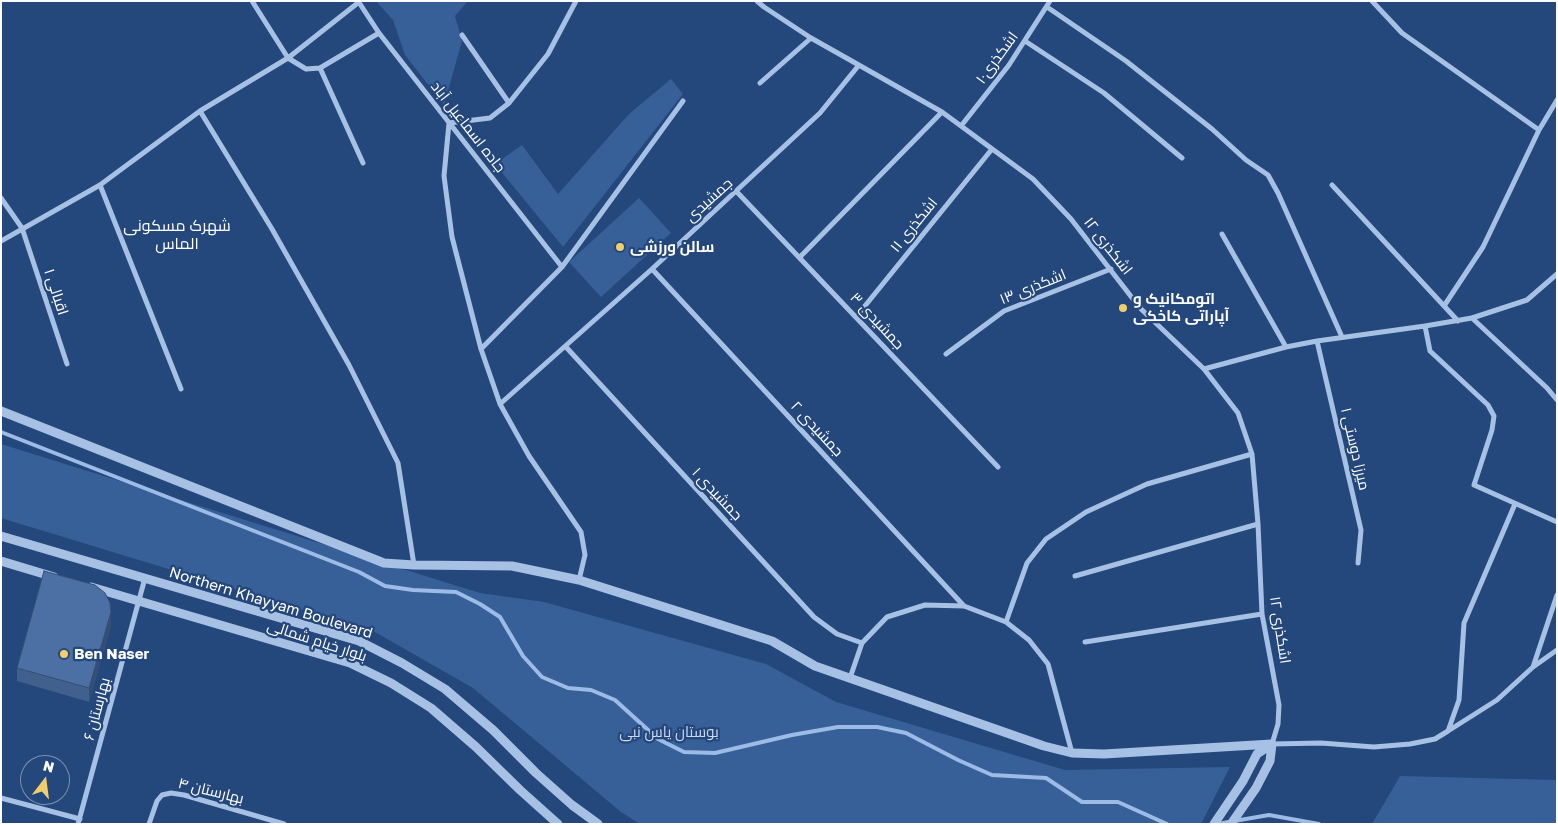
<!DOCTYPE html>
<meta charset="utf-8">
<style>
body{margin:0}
#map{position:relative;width:1558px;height:825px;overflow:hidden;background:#24477c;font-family:"Golos Text",sans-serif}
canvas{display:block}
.frame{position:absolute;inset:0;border:2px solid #fff;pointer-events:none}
.north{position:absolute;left:20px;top:755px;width:50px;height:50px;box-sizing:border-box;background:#24477c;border:1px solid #7c91b0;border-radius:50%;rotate:15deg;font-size:14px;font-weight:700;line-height:20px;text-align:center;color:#fff}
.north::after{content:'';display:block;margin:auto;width:18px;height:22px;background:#efce6b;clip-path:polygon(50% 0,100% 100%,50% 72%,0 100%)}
</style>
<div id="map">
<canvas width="1558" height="825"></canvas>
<div class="frame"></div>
<div class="north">N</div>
</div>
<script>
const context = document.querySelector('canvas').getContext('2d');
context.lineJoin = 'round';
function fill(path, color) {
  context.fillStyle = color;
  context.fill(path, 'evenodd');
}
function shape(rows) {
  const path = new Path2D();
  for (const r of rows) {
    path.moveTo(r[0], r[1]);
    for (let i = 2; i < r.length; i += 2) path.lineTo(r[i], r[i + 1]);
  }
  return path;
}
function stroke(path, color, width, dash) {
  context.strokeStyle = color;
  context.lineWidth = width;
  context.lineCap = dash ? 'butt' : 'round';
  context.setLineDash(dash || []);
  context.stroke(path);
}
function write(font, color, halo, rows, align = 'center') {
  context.font = font + ' "Golos Text",Cairo,sans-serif';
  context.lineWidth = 4.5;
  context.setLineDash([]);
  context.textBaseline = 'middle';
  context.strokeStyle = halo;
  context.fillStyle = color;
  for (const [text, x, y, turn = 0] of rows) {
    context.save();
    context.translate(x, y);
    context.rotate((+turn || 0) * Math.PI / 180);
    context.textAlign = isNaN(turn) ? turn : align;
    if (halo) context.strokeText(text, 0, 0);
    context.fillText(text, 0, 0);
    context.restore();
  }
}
fill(shape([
 [376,1,468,1,455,16,462,41,444,105,405,55,393,20],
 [671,79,683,94,563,247,495,164,522,145,558,194,629,114],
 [639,198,671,233,601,297,569,262],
 [1,444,480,593,544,602,766,664,836,702,1065,770,1230,767,1201,824,640,824,621,812,473,688,375,632,1,518],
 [1400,776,1557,780,1557,824,1372,824]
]), '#376099');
stroke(shape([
 [1,432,359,572,385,586,413,590,456,592,480,604,500,617,523,656,542,677,568,688,591,690,615,700,658,739,684,752,715,753,792,735,838,727,877,727,906,733,958,760,992,775,1046,778,1082,802,1118,802,1167,824],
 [1217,824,1269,815,1319,824]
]), '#9cbbe6', 4);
stroke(shape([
 [252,1,288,58,306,69,320,68,379,33],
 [358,1,379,33,562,267],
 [576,1,548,54,509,103,490,118,449,123,444,176,452,237,481,349,500,404,529,456,581,532,585,555,579,580],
 [757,1,764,7,811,38,942,112,1033,179,1071,219,1140,308,1204,369,1238,413,1252,454,1258,524,1262,614,1279,705,1278,724,1272,744,1321,743,1374,747,1410,744,1435,739,1448,731,1459,700,1464,623,1515,504],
 [1372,1,1402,33,1539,130],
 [1047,7,1126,61,1212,129,1246,160,1268,175,1278,193,1342,337],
 [462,35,509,103],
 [1025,41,1104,93,1182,158],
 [320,68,363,163],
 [760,83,811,38],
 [200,111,272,229,349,365,398,463,414,565],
 [961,126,1009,65,1050,1],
 [100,185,181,389],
 [1332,185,1458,321],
 [737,192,998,467],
 [1,198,22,228,67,364],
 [1222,234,1286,347],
 [1,241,100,185,200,111,288,58,359,2],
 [800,257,942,112],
 [652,269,964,606],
 [1444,306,1483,247,1539,130,1557,100],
 [856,317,992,149],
 [1472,318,1547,388,1557,400],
 [1425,326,1430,351,1488,405,1494,416,1492,430,1474,485,1557,522],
 [1317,341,1361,530,1358,563],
 [566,347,814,617,837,634,862,643],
 [481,349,562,267,683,101],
 [946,354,1004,311,1111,269],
 [1204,369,1286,347,1317,341,1425,326,1472,318,1527,300,1557,274],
 [500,404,652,269,820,113,859,65],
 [1075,576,1258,524],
 [1006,622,1027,563,1046,539,1086,512,1147,484,1252,454],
 [1085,642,1262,614],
 [1533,667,1557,595],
 [850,678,862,643,887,617,925,605,964,606,1006,622,1029,640,1048,664,1072,753],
 [1448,731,1497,700,1533,667,1557,650],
 [1,798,80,819],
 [78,824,145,578],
 [149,824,157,801,162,795,171,793,184,795,284,824]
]), '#a7c1e5', 5);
stroke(shape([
 [1,411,384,563,414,565,512,566,579,580,772,641,815,666,1044,746,1072,753,1104,754,1272,744],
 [1,536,359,641,402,663,445,689,493,730,536,773,572,805,598,824],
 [1,561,54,577],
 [91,587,350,663,391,683,431,708,476,747,520,790,558,824],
 [1214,824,1243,781,1257,754,1272,744],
 [1231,824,1256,788,1270,761,1272,744]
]), '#a7c1e5', 9);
fill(shape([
 [111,626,89,702,17,681,17,668]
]), '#41608d');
fill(shape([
 [111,612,111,626,89,702,89,688]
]), '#354e73');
const building = shape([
 [44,571,95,585,105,593,110,603,111,612,89,688,17,668,44,571]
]);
fill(building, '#4c70a4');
stroke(building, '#354e73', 1);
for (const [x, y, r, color] of [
 [620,247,5,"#efce6b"],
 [1123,308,5,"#efce6b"],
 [64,654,5,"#efce6b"]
]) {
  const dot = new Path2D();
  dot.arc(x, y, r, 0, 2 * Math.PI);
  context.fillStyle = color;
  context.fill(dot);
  stroke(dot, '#24477c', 2);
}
write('15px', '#fff', '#24477c', [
 ["اشکذری۱۰",997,58,-54],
 ["جاده اسماعیل آباد",468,127,52],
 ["جمشیدی",709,200,-42],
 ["اشکذری ۱۱",914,225,-51],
 ["اشکذری ۱۲",1108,246,52],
 ["اشکذری ۱۳",1033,287,-22],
 ["اقبالی ۱",56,292,72],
 ["جمشیدی ۳",877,321,47],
 ["جمشیدی ۲",817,429,47],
 ["میرزا دوستی ۱",1355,449,77],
 ["جمشیدی ۱",717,494,47],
 ["Northern Khayyam Boulevard",271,603,17],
 ["اشکذری ۱۲",1280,630,81],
 ["بلوار خیام شمالی",317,641,18],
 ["بهارستان ۶",97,709,-75],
 ["بهارستان ۴",211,791,14]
]);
write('bold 15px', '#fff', '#24477c', [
 ["سالن ورزشی",630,247],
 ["اتومکانیک و",1133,299],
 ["آپاراتی کاخکی",1133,316],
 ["Ben Naser",74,654]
], 'left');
write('15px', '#cadcf4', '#24477c', [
 ["بوستان یاس نبی",669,732]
]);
write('16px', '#fff', '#24477c', [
 ["شهرک مسکونی",177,226],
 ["الماس",177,244]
]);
</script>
